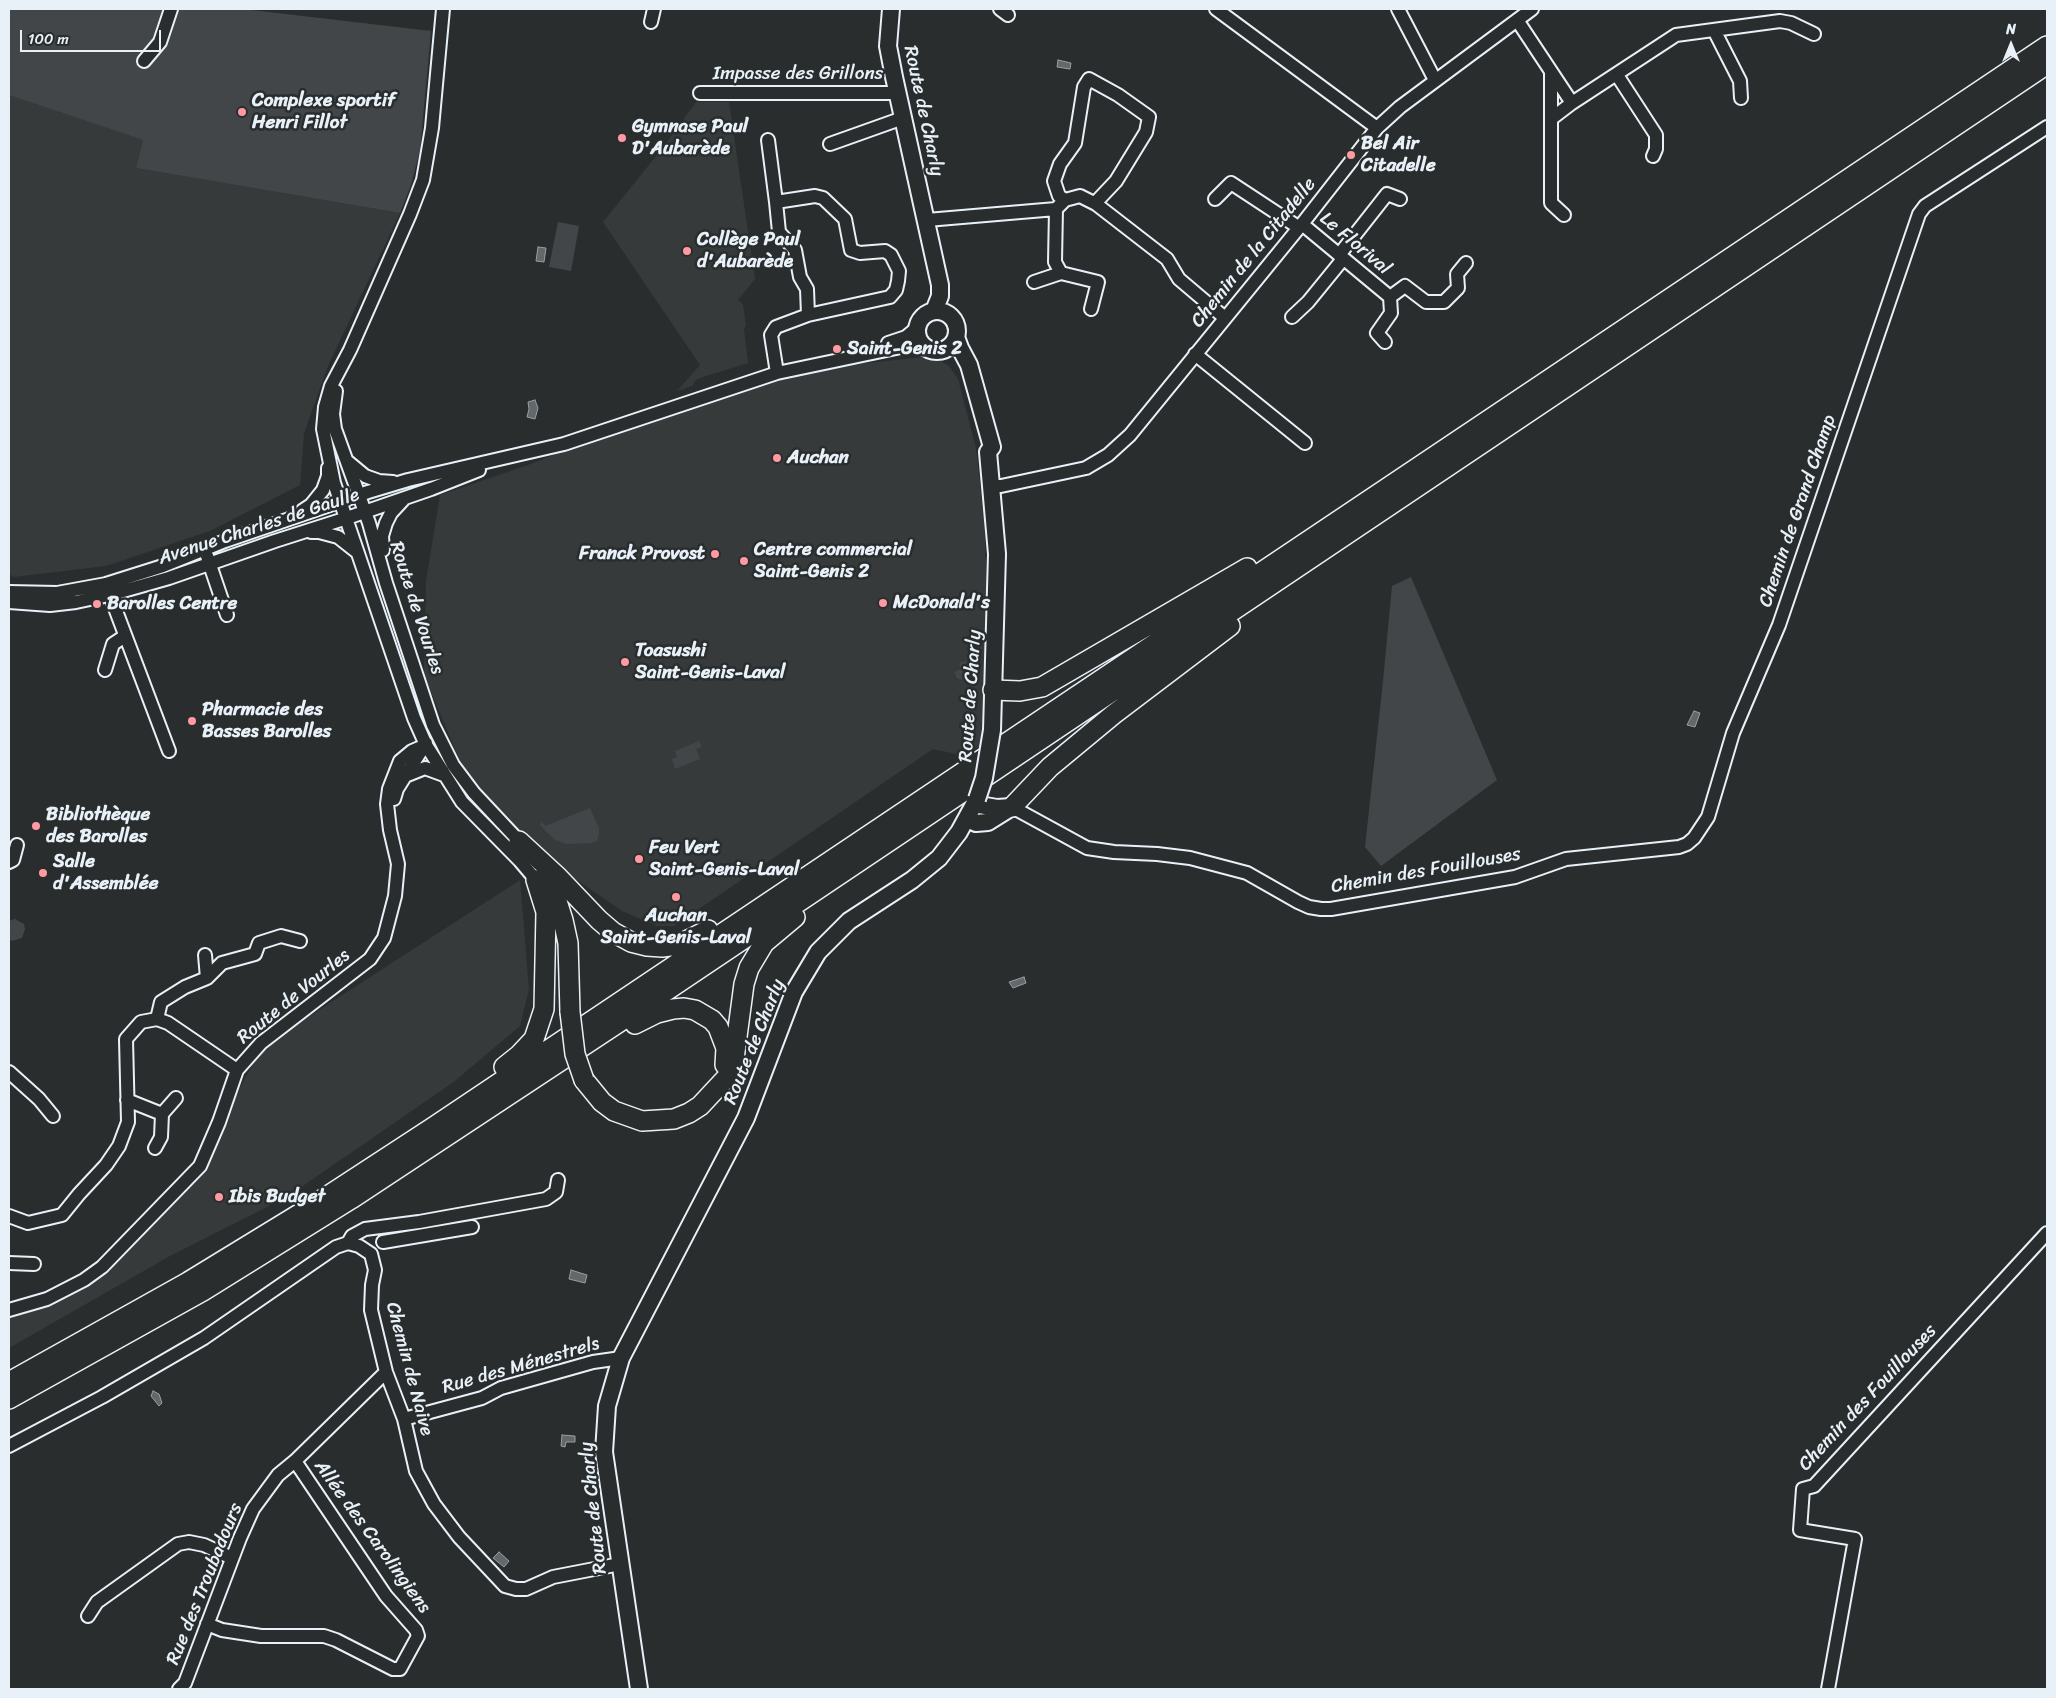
<!DOCTYPE html>
<meta charset="utf-8">
<style>
body{margin:0}
#map{position:relative;width:2056px;height:1698px;overflow:hidden;background:#2a2d2e;font-family:Sriracha,sans-serif}
canvas{display:block}
.frame{position:absolute;inset:0;border:10px solid #e8f1f8;pointer-events:none}
.north{position:absolute;left:1986px;top:20px;width:50px;height:50px;-webkit-text-stroke:4px #2a2d2e;paint-order:stroke;rotate:0deg;font-size:14px;font-weight:700;line-height:20px;text-align:center;color:#e8f1f8}
.north::after{content:'';display:block;margin:auto;width:18px;height:22px;background:#e8f1f8;clip-path:polygon(50% 0,100% 100%,50% 72%,0 100%)}
.scale{position:absolute;left:20px;top:30px;width:141px;height:22px;box-sizing:border-box;border:2px solid #e8f1f8;border-top:0;padding-left:6px;font-size:15px;line-height:18px;white-space:nowrap;color:#e8f1f8;-webkit-text-stroke:4px #2a2d2e;paint-order:stroke}
</style>
<div id="map">
<canvas width="2056" height="1698"></canvas>
<div class="frame"></div>
<div class="north">N</div>
<div class="scale">100 m</div>
</div>
<script>
const context = document.querySelector('canvas').getContext('2d');
context.lineJoin = 'round';
function fill(path, color) {
  context.fillStyle = color;
  context.fill(path, 'evenodd');
}
function shape(rows) {
  const path = new Path2D();
  for (const r of rows) {
    if (r.length === 3) {
      path.moveTo(r[0] + r[2], r[1]);
      path.arc(r[0], r[1], r[2], 0, 2 * Math.PI);
      continue;
    }
    path.moveTo(r[0], r[1]);
    for (let i = 2; i < r.length; i += 2) path.lineTo(r[i], r[i + 1]);
  }
  return path;
}
function stroke(path, color, width, dash) {
  context.strokeStyle = color;
  context.lineWidth = width;
  context.lineCap = dash ? 'butt' : 'round';
  context.setLineDash(dash || []);
  context.stroke(path);
}
function write(font, color, halo, rows, align = 'center') {
  context.font = font + ' Sriracha,sans-serif';
  context.lineWidth = 5;
  context.setLineDash([]);
  context.textBaseline = 'middle';
  context.strokeStyle = halo;
  context.fillStyle = color;
  for (const [text, x, y, turn = 0] of rows) {
    context.save();
    context.translate(x, y);
    context.rotate((+turn || 0) * Math.PI / 180);
    context.textAlign = isNaN(turn) ? turn : align;
    if (halo) context.strokeText(text, 0, 0);
    context.fillText(text, 0, 0);
    context.restore();
  }
}
fill(shape([
 [9,95,143,140,136,168,400,213,328,366,304,433,300,485,210,531,106,566,14,577,9,574],
 [696,102,729,102,755,279,738,300,743,304,746,325,744,329,748,363,703,377,696,380,692,386,677,391,700,365,603,222,661,150],
 [922,357,937,359,949,366,958,379,976,448,984,521,987,587,981,745,965,756,933,749,674,926,657,926,622,911,548,860,472,779,459,759,424,675,426,581,440,495,528,465,616,431,789,372],
 [520,880,529,989,520,1026,455,1081,287,1197,170,1256,9,1348,9,1312,91,1282,138,1239,209,1165,237,1093,262,1047]
]), '#363a3b');
fill(shape([
 [9,9,243,9,431,31,420,150,411,185,400,213,136,168,143,140,9,95],
 [558,222,579,226,571,271,549,267],
 [1411,577,1497,780,1381,866,1365,847,1383,681,1392,586],
 [965,661,969,662,970,666,968,677,962,680,957,678,954,672,961,669,959,663],
 [699,741,702,747,696,749,700,759,675,769,672,759,677,757,675,751],
 [590,808,599,828,599,835,597,841,591,843,566,844,555,840,540,825,542,821,545,826],
 [15,919,24,924,25,929,22,938,12,941,9,939,9,921]
]), '#424648');
const water = shape([
 [1058,60,1071,63,1070,69,1057,67,1058,60],
 [538,247,546,248,544,262,536,261,538,247],
 [535,400,538,408,535,419,527,417,529,409,528,402,535,400],
 [1694,711,1700,713,1695,727,1687,725,1694,711],
 [1024,977,1026,983,1013,988,1009,982,1024,977],
 [571,1270,587,1275,585,1283,569,1279,571,1270],
 [153,1391,159,1394,162,1403,159,1406,151,1396,153,1391],
 [562,1435,575,1436,575,1442,566,1442,565,1447,561,1446,562,1435],
 [499,1552,509,1561,504,1567,493,1558,499,1552]
]);
fill(water, '#63686b');
stroke(water, '#989fa3', 1);
const minor = shape([
 [443,9,432,128,423,180,410,214,350,350,331,386,325,407,323,429,334,483,414,718,426,745,462,802,520,861,536,880],
 [1000,9,1008,15],
 [1216,9,1377,128],
 [1398,9,1435,80],
 [1517,20,1572,103],
 [651,22,654,9],
 [1714,30,1740,81,1741,98],
 [144,61,160,42,171,9],
 [1551,72,1551,119],
 [1617,75,1656,135,1656,149,1653,156],
 [700,93,897,93],
 [768,140,776,202],
 [830,144,903,118],
 [1215,199,1231,183,1298,227],
 [1065,200,1059,196,1054,181,1060,164,1075,143,1084,87,1089,79,1118,95,1149,117,1146,132,1116,181,1098,200,1096,204],
 [1056,209,1055,262,1061,273],
 [1564,215,1551,203,1551,119,1572,103,1676,35,1780,21,1791,23,1814,34],
 [927,220,1056,209,1065,200,1080,196,1096,204,1167,259,1179,279,1225,318],
 [1302,224,1390,297,1391,313,1377,333,1385,342],
 [1339,255,1387,194,1400,199],
 [1034,282,1061,273,1098,282,1091,309],
 [1390,297,1405,286,1426,302,1444,302,1458,288,1457,274,1466,263],
 [1292,317,1308,302,1343,259],
 [888,343,906,337,917,328],
 [1195,354,1305,443],
 [777,373,771,335,776,327,808,315,890,297,896,290,898,281,899,271,891,255,885,251,860,253,851,250,845,219,823,198,815,196,776,202,779,232,795,250,800,277,807,289,808,315],
 [336,391,333,414,335,429,369,523,386,583,433,725,453,765,474,793,519,841],
 [347,461,365,476,379,481,393,482],
 [993,486,1001,486,1086,468,1108,455,1130,435,1302,224,1377,128,1400,107,1532,9],
 [302,511,311,505,323,490,328,476,328,468],
 [311,532,319,532,338,537,357,552],
 [383,550,382,536,386,523,391,513,403,500],
 [207,556,227,615],
 [107,587,169,751],
 [9,592,57,593,106,584,163,566,225,541,368,492,408,480,564,444,777,373,901,347,919,345,926,347],
 [9,602,50,605,76,602,109,595,169,578,275,541,347,518,431,489,479,470],
 [105,670,113,644,125,636],
 [405,776,425,768,444,775],
 [394,799,397,789,426,743],
 [1012,807,1087,848,1114,852,1157,854,1190,858,1247,873,1298,902,1309,907,1321,909,1331,909,1515,877,1566,859,1679,847,1687,844,1694,838,1708,817,1733,733,1779,625,1919,214,1925,206,2047,127],
 [9,862,13,860,17,845],
 [207,978,222,963,255,954,259,943,281,936,300,941],
 [157,1019,161,1002,185,987,207,978,205,955],
 [9,1072,39,1099,53,1116],
 [127,1100,162,1114,176,1098],
 [155,1148,161,1137,162,1114],
 [9,1216,28,1223,62,1215,79,1194,106,1165,119,1146,128,1122,126,1039,141,1022,157,1019,168,1023,237,1070],
 [383,1242,472,1227],
 [348,1243,352,1236,365,1229,419,1222,546,1199,556,1192,558,1180],
 [9,1263,34,1264],
 [9,1310,47,1299,84,1280,102,1267,200,1166,219,1122,237,1070,261,1043,370,959,384,938,395,896,398,864,390,830,387,804,389,789,400,761,412,751,426,745],
 [404,1419,482,1398,501,1388,593,1362,621,1358],
 [9,1446,102,1397,204,1338,336,1247,348,1243,359,1246,371,1254,375,1270,372,1285,371,1310,386,1372,404,1419,416,1471,434,1504,459,1537,505,1586,516,1589,526,1589,553,1577,620,1564],
 [88,1616,97,1602,178,1544,189,1542,204,1545,232,1558],
 [207,1624,222,1630,261,1636,324,1636,336,1640,393,1669,400,1669,418,1636,416,1630,386,1596,295,1461],
 [179,1689,185,1683,240,1538,253,1509,278,1475,295,1461,386,1372],
 [1828,1689,1855,1539,1800,1530,1803,1489,1814,1486,2047,1233]
]);
const major = shape([
 [891,9,888,46,894,77,940,285,940,296,934,311],
 [937,331,20],
 [956,337,960,348,969,365,992,447,988,452,997,554,992,730],
 [974,804,997,808,1012,807],
 [967,819,976,823,988,822,1012,807],
 [639,1689,604,1452,607,1406,621,1358,746,1118,794,992,818,952,849,921,912,880,939,858,959,832,977,799]
]);
const highway = shape([
 [993,690,1020,691,1042,687,1247,568],
 [1012,807,1050,767,1114,714,1230,626],
 [519,841,558,877,599,920,613,932,631,942,647,946,662,947,678,945,708,930],
 [546,881,557,901,563,920,568,943,570,1012],
 [635,1024,657,1013,673,1009,684,1008,695,1010,712,1020,718,1027,726,1048,725,1065],
 [504,1067,519,1055,534,1039,544,1009,546,912,536,880],
 [584,1080,602,1102,614,1111,642,1121,674,1119,689,1113,700,1106,728,1076,734,1059,744,984,749,968,764,943,795,917],
 [9,1382,188,1282,314,1205,432,1128,2047,46],
 [9,1399,203,1291,351,1199,642,1007,2047,64]
]);
stroke(minor, '#e8f1f8', 16);
stroke(major, '#e8f1f8', 20);
stroke(highway, '#e8f1f8', 22);
stroke(minor, '#2a2d2e', 12);
stroke(major, '#2a2d2e', 16);
stroke(highway, '#2a2d2e', 19);
const majorBridge = shape([
 [977,799,984,778,992,730]
]);
const highwayBridge = shape([
 [570,1012,575,1054,584,1080]
]);
stroke(majorBridge, '#e8f1f8', 20, []);
stroke(highwayBridge, '#e8f1f8', 22, []);
stroke(majorBridge, '#2a2d2e', 16);
stroke(highwayBridge, '#2a2d2e', 19);
for (const [x, y, r, color] of [
 [242,112,5,"#ff9aa2"],
 [622,138,5,"#ff9aa2"],
 [1351,155,5,"#ff9aa2"],
 [687,251,5,"#ff9aa2"],
 [837,349,5,"#ff9aa2"],
 [777,458,5,"#ff9aa2"],
 [715,554,5,"#ff9aa2"],
 [744,561,5,"#ff9aa2"],
 [883,603,5,"#ff9aa2"],
 [97,604,5,"#ff9aa2"],
 [625,662,5,"#ff9aa2"],
 [192,721,5,"#ff9aa2"],
 [36,826,5,"#ff9aa2"],
 [639,859,5,"#ff9aa2"],
 [43,873,5,"#ff9aa2"],
 [676,897,5,"#ff9aa2"],
 [219,1197,5,"#ff9aa2"]
]) {
  const dot = new Path2D();
  dot.arc(x, y, r, 0, 2 * Math.PI);
  context.fillStyle = color;
  context.fill(dot);
  stroke(dot, '#2a2d2e', 2);
}
write('19px', '#e8f1f8', '#2a2d2e', [
 ["Impasse des Grillons",798,74],
 ["Route de Charly",923,111,78],
 ["Le Florival",1355,244,40],
 ["Chemin de la Citadelle",1254,253,-51],
 ["Chemin de Grand Champ",1798,511,-71],
 ["Avenue Charles de Gaulle",259,527,-18],
 ["Route de Vourles",416,608,72],
 ["Route de Charly",971,696,-86],
 ["Chemin des Fouillouses",1426,871,-10],
 ["Route de Vourles",294,997,-39],
 ["Route de Charly",755,1042,-68],
 ["Rue des Ménestrels",521,1366,-16],
 ["Chemin de Naive",409,1369,75],
 ["Chemin des Fouillouses",1868,1398,-47],
 ["Route de Charly",594,1508,-96],
 ["Allée des Carolingiens",372,1537,54],
 ["Rue des Troubadours",205,1584,-68]
]);
write('bold 19px', '#e8f1f8', '#2a2d2e', [
 ["Complexe sportif",252,101],
 ["Henri Fillot",252,123],
 ["Gymnase Paul",632,127],
 ["D'Aubarède",632,149],
 ["Bel Air",1361,144],
 ["Citadelle",1361,166],
 ["Collège Paul",697,240],
 ["d'Aubarède",697,262],
 ["Saint-Genis 2",847,349],
 ["Auchan",787,458],
 ["Centre commercial",754,550],
 ["Saint-Genis 2",754,572],
 ["Franck Provost",705,554,"right"],
 ["McDonald's",893,603],
 ["Barolles Centre",107,604],
 ["Toasushi",635,651],
 ["Saint-Genis-Laval",635,673],
 ["Pharmacie des",202,710],
 ["Basses Barolles",202,732],
 ["Bibliothèque",46,815],
 ["des Barolles",46,837],
 ["Feu Vert",649,848],
 ["Saint-Genis-Laval",649,870],
 ["Salle",53,862],
 ["d'Assemblée",53,884],
 ["Auchan",676,916,"center"],
 ["Saint-Genis-Laval",676,938,"center"],
 ["Ibis Budget",229,1197]
], 'left');
</script>
